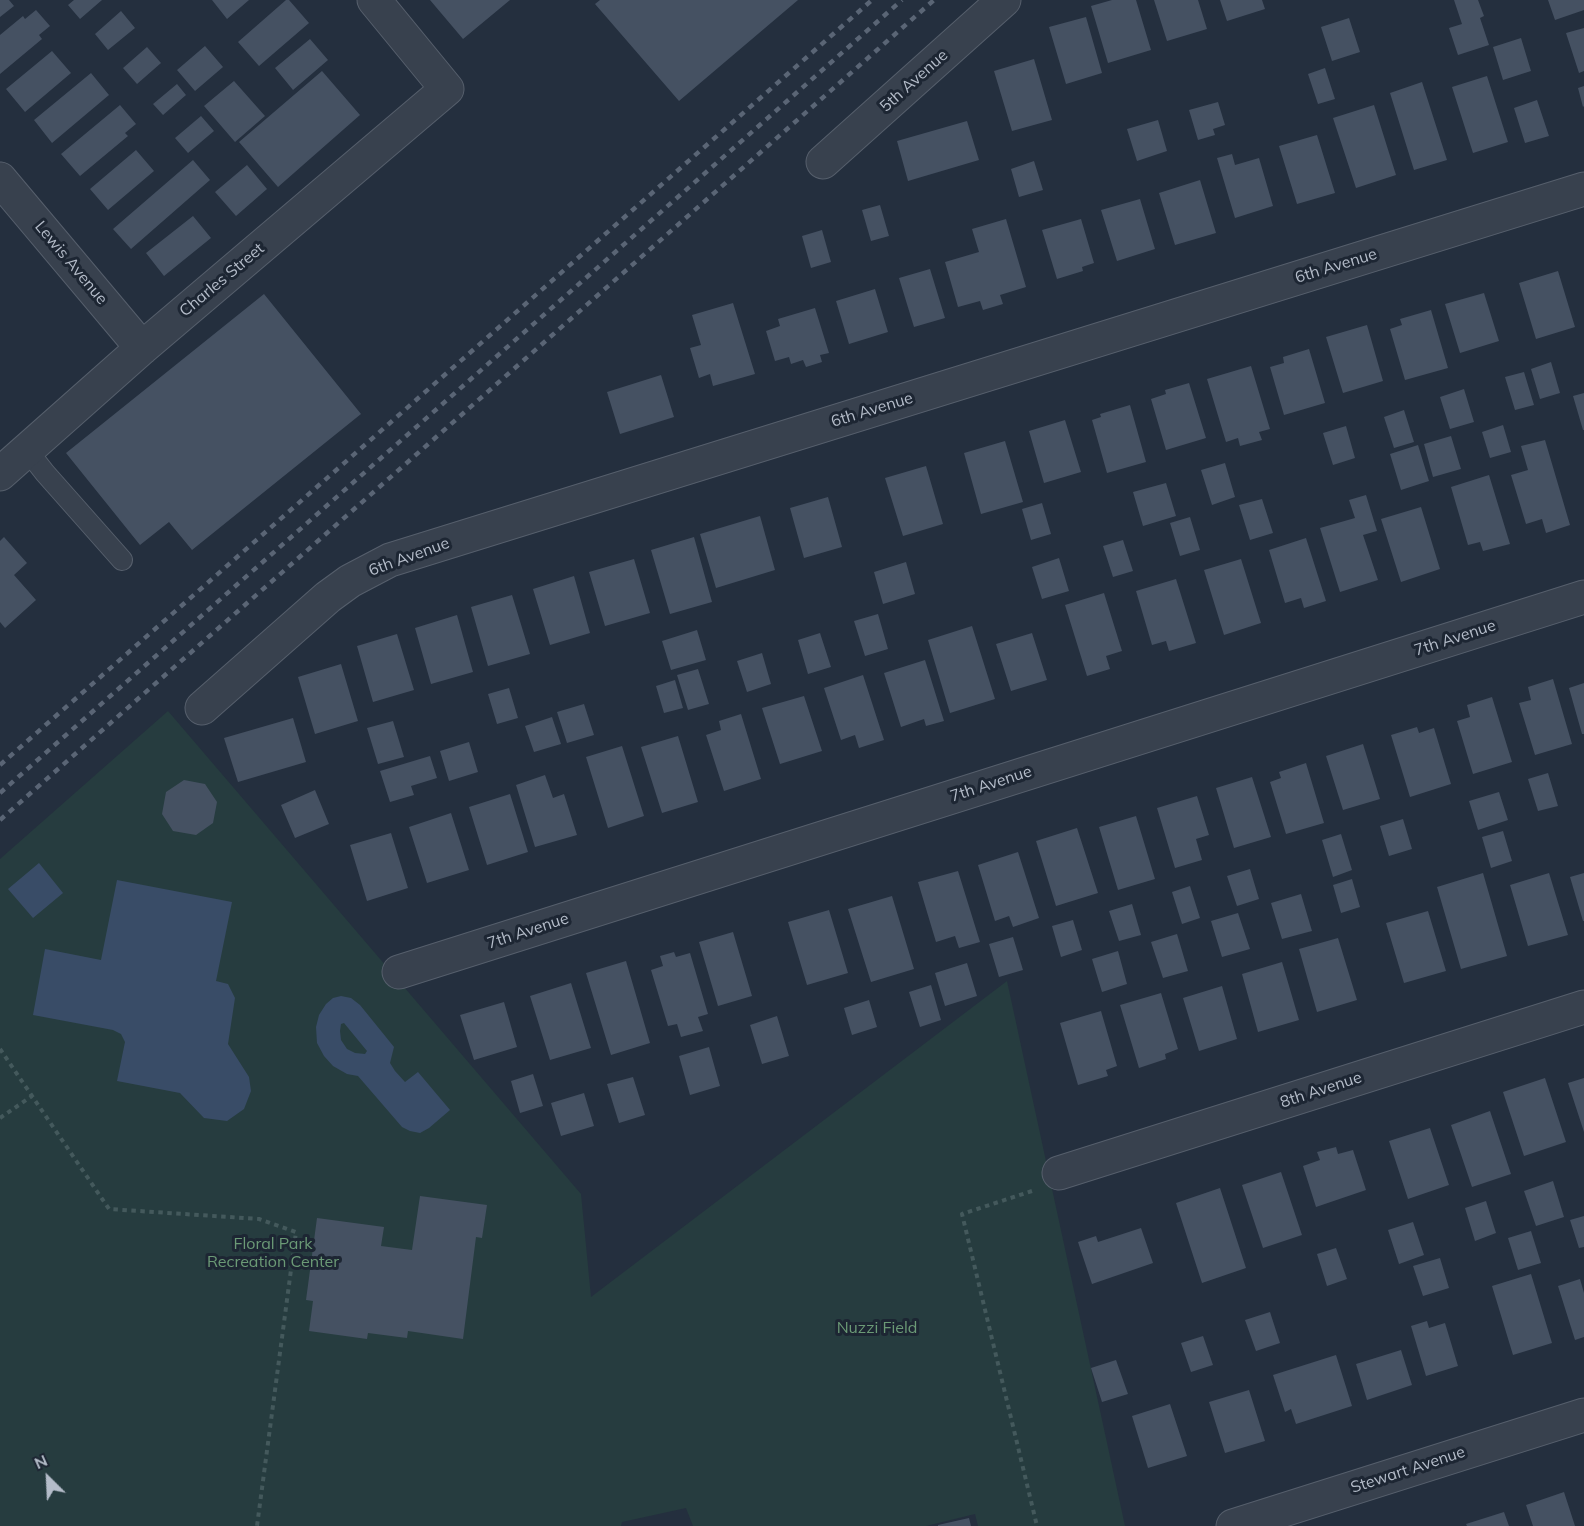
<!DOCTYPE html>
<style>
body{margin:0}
#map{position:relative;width:1584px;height:1526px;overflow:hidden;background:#242f3e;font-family:Mulish,sans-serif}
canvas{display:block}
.north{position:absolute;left:18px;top:1448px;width:60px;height:60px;-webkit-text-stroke:4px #1d2633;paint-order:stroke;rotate:336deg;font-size:16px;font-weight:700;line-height:24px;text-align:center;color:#b4bcc9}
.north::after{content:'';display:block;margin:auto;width:21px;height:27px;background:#b4bcc9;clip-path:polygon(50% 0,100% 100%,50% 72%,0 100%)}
</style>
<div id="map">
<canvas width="1584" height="1526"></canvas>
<div class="north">N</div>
</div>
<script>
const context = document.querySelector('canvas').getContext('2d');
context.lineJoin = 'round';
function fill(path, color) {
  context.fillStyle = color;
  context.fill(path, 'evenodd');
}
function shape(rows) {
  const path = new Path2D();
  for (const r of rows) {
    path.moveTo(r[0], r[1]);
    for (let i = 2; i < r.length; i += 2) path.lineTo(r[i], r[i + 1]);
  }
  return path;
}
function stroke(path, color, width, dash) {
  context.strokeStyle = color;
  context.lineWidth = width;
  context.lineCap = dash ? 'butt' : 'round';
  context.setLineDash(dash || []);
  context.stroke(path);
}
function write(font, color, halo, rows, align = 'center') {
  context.font = font + ' Mulish,sans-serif';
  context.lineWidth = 6;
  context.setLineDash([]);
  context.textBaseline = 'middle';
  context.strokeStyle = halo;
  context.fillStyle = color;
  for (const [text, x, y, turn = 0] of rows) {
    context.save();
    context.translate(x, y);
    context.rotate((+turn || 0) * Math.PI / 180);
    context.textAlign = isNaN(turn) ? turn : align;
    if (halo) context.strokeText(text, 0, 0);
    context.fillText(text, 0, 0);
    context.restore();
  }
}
fill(shape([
 [168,711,581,1194,591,1297,1007,981,1125,1526,978,1526,975,1514,926,1526,693,1526,686,1508,622,1522,621,1526,0,1526,0,859]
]), '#263c3f');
fill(shape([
 [39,863,63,893,33,918,8,889],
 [117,880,232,902,216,981,228,984,235,998,228,1044,249,1077,251,1091,244,1109,227,1121,204,1118,180,1093,117,1081,125,1042,121,1034,113,1030,33,1015,45,949,101,960],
 [341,996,351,998,360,1005,394,1047,390,1063,395,1071,405,1082,418,1072,450,1110,429,1128,420,1133,410,1131,402,1127,358,1076,347,1074,333,1066,324,1056,317,1043,316,1027,319,1015,326,1004,333,998],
 [344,1023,367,1051,365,1054,355,1053,347,1049,341,1040,340,1031,341,1024]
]), '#394c67');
fill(shape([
 [0,0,9,0,14,6,0,17],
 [74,0,102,0,80,19,68,5],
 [212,0,249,0,227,19],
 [286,0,289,0,309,23,259,66,238,42],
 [430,0,510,0,463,39],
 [600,0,798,0,679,101,595,4],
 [1112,0,1136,0,1151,50,1108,63,1091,6],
 [1154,0,1198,0,1207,29,1167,41],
 [1220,0,1262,0,1265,9,1227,21],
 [1454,0,1478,0,1484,16,1480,18,1489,45,1458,55,1449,28,1462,24],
 [1548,0,1584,0,1584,10,1555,20],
 [36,10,50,26,39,35,42,39,0,74,0,35,23,16,25,19],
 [121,11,135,28,108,50,95,34],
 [1086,17,1102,73,1066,84,1049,27],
 [1349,18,1360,52,1332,61,1321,27],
 [1584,28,1584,71,1579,73,1566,33],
 [1521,38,1531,71,1503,80,1493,47],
 [310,39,328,60,293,90,275,68],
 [205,46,223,67,195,91,177,70],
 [147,47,161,63,137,84,123,68],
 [52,51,71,73,25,112,6,89],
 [1034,59,1052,120,1012,131,994,71],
 [1325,68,1335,99,1318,104,1308,74],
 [322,71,360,115,278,187,239,142],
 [91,73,109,95,52,143,34,120],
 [1487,76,1508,142,1473,153,1452,87],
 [234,81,265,116,235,142,204,106],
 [1422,82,1447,160,1414,170,1390,93],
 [177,84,186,95,163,115,153,104],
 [1584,86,1584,106,1583,107,1578,88],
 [1537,100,1549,136,1525,143,1514,108],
 [1218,102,1225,125,1213,129,1215,135,1198,140,1189,110],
 [120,105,136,124,125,133,128,136,80,176,61,154],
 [1374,105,1396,175,1356,188,1333,118],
 [201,116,214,131,188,153,175,138],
 [1158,120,1167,151,1137,161,1127,129],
 [967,121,979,160,908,181,897,141],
 [1317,135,1335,193,1297,204,1279,146],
 [136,150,154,171,108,210,90,189],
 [1232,154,1235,165,1259,158,1273,206,1235,218,1217,158],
 [193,160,210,180,131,249,113,229],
 [1034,161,1043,190,1019,197,1011,169],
 [247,165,267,189,236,216,215,192],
 [1200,180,1216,233,1175,245,1159,193],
 [1140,199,1155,249,1117,261,1101,210],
 [880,205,889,236,871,241,862,210],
 [193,216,211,238,164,276,146,253],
 [1006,219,1026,287,1000,295,1003,304,983,310,980,301,958,307,945,262,979,252,972,229],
 [1081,219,1094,263,1082,267,1083,271,1057,279,1042,230],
 [822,230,831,262,811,268,802,236],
 [930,269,945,318,914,327,899,278],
 [1558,271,1575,327,1536,339,1519,283],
 [875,289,888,332,849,344,836,301],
 [1484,293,1499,341,1460,353,1445,304],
 [264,294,361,414,192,550,169,522,140,545,66,453],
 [733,303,755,374,713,386,710,374,699,378,690,348,701,345,692,315],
 [815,308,829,353,820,355,822,362,806,367,803,360,791,364,789,357,775,361,766,331,780,326,778,319],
 [1431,310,1448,368,1405,380,1390,329,1402,325,1400,319],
 [1367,325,1383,381,1343,393,1326,337],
 [1309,349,1325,403,1284,415,1270,367,1284,363,1283,357],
 [1551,362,1560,393,1540,399,1531,369],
 [1251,366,1270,429,1259,432,1262,440,1240,446,1238,438,1226,442,1207,379],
 [1524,372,1534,405,1515,410,1505,377],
 [661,375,674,417,620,434,607,392],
 [1189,383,1206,438,1166,450,1151,399,1166,394,1165,390],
 [1464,389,1474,422,1450,429,1440,397],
 [1584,393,1584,430,1583,430,1573,396],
 [1130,405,1146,462,1107,473,1092,420,1101,417,1100,414],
 [1404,410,1414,442,1394,448,1384,417],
 [1065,420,1081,472,1044,483,1029,431],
 [1503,425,1511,452,1490,458,1482,432],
 [1346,426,1355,458,1333,465,1323,433],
 [1451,436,1461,469,1433,477,1424,444],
 [1545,440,1570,525,1546,533,1542,519,1526,524,1511,475,1528,470,1521,446],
 [1005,441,1023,502,981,514,964,453],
 [1418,445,1429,481,1401,490,1390,454],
 [1225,463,1235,497,1212,505,1201,470],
 [926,466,943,524,903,536,885,478],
 [1489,475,1510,544,1483,551,1480,542,1468,545,1451,487],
 [1166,483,1176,516,1143,526,1133,492],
 [1366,495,1377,531,1363,535,1378,580,1340,592,1320,528,1355,518,1349,500],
 [828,497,842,547,804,558,790,508],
 [1262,499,1273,533,1250,540,1239,505],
 [1042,503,1051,534,1031,540,1022,509],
 [1421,507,1440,569,1401,582,1381,519],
 [760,516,775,570,716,588,700,534],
 [1190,517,1200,550,1180,556,1170,523],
 [4,537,27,563,14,575,36,600,5,628,0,622,0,541],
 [694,537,712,602,670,614,651,550],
 [1306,538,1326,601,1304,608,1301,598,1285,603,1269,550],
 [1123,540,1133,571,1113,577,1103,546],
 [1059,558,1069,591,1042,599,1032,567],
 [634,559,650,613,605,626,589,572],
 [1241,559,1261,623,1224,635,1204,570],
 [906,562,915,594,883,604,874,572],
 [574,576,590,633,550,645,533,589],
 [1176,579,1196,643,1169,651,1166,641,1152,645,1136,591],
 [1104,593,1122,651,1106,656,1110,669,1087,676,1065,605],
 [512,595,530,654,488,666,471,607],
 [878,614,888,649,865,656,854,621],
 [457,615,473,672,431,684,415,628],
 [972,626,995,699,950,713,928,640],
 [697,630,706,660,671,670,662,641],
 [820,633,831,667,808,674,798,640],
 [1032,633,1047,680,1011,691,996,644],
 [397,634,414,690,373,702,357,646],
 [762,653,771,684,747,692,737,661],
 [925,660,944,721,926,726,924,719,901,727,884,673],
 [341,664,358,721,315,734,298,677],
 [698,669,709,704,688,710,677,675],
 [863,675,884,740,859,748,855,735,841,740,824,688],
 [1553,679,1572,744,1535,755,1519,703,1531,700,1528,687],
 [675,680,683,708,664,713,656,686],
 [1584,683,1584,734,1582,734,1569,688],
 [509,688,518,718,497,724,488,694],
 [804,696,822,751,780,764,762,708],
 [1492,697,1512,762,1473,774,1457,721,1470,717,1467,705],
 [584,704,594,735,567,743,557,712],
 [741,714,761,779,724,791,706,735,721,730,719,721],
 [552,717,561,744,534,752,525,726],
 [293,718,306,762,238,782,224,738],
 [393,721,404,757,378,764,367,728],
 [1417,727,1419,733,1434,728,1451,784,1410,797,1391,735],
 [678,736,698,802,662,813,641,747],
 [469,742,478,772,449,781,440,751],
 [1363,744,1380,799,1343,810,1326,756],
 [622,746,644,816,608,828,586,757],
 [430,756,437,778,411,786,414,795,390,802,380,771],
 [1306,763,1324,823,1286,834,1270,782,1281,778,1279,772],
 [1548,773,1558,806,1538,811,1528,779],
 [545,775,553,798,564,794,577,835,535,847,516,785],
 [1252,777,1271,837,1234,848,1216,788],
 [184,780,205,784,217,802,213,823,196,835,173,831,162,814,166,792],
 [315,790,329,824,295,838,281,805],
 [1499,792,1508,820,1478,830,1469,801],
 [510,794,528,852,487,865,469,807],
 [1197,796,1209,835,1196,839,1202,860,1175,868,1157,808],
 [451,813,469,870,427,883,409,827],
 [1136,816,1155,879,1118,890,1099,827],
 [1403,819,1412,849,1389,856,1380,826],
 [1077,828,1098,893,1056,906,1036,841],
 [1503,831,1512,861,1491,868,1482,837],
 [391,833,408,888,367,901,350,845],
 [1341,834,1352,870,1333,877,1322,840],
 [1018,852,1039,918,1013,927,1009,916,995,921,978,865],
 [1250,869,1259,899,1237,906,1227,876],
 [958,871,980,942,959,948,955,936,936,942,918,882],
 [1483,873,1507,956,1461,969,1437,887],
 [1549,873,1568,935,1528,946,1510,885],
 [1584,873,1584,921,1583,921,1570,877],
 [1352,879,1360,907,1341,913,1333,885],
 [1190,886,1200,918,1182,924,1172,892],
 [1301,894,1312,931,1282,939,1271,903],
 [892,896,914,969,871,982,848,909],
 [1132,904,1141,935,1119,941,1109,911],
 [829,910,848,973,807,985,788,922],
 [1428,911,1446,971,1404,983,1386,923],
 [1238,913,1250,949,1222,957,1211,921],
 [1073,920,1082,950,1061,957,1052,926],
 [733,932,752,996,718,1006,699,942],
 [1177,934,1188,971,1163,978,1151,942],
 [1013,937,1023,970,999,977,989,944],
 [1338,938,1357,1000,1317,1012,1299,949],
 [1118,951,1127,984,1102,992,1092,959],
 [674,952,676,957,690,953,708,1014,698,1017,703,1031,681,1037,677,1024,668,1026,651,970,663,966,660,956],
 [626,961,650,1043,611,1055,586,973],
 [1282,962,1299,1020,1258,1032,1242,974],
 [967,963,977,996,945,1006,935,973],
 [571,983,591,1048,550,1060,530,996],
 [931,985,941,1020,920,1027,909,992],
 [1222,986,1237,1039,1199,1051,1183,998],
 [1161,993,1178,1049,1165,1054,1166,1059,1139,1068,1120,1005],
 [869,1000,877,1027,852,1035,844,1008],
 [504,1002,517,1047,474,1060,460,1015],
 [1101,1011,1117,1066,1106,1070,1108,1076,1078,1085,1060,1023],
 [777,1016,789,1056,762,1064,750,1025],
 [709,1047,720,1086,690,1095,679,1056],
 [533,1074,543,1106,520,1113,511,1081],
 [633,1077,645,1115,619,1123,607,1084],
 [1545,1078,1566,1142,1524,1156,1503,1092],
 [1584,1078,1584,1132,1568,1083],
 [584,1093,594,1126,561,1136,551,1103],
 [1490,1111,1511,1174,1472,1187,1451,1125],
 [1430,1128,1449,1185,1408,1199,1389,1141],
 [1336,1147,1338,1154,1353,1150,1366,1190,1316,1207,1303,1166,1320,1160,1317,1152],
 [1281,1172,1302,1235,1263,1248,1242,1185],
 [1553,1181,1564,1217,1536,1226,1524,1191],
 [1220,1188,1246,1268,1202,1283,1176,1203],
 [420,1196,487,1205,482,1238,476,1237,463,1339,408,1331,407,1338,368,1333,367,1339,309,1331,313,1301,306,1300,317,1218,384,1227,381,1246,412,1250],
 [1486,1201,1496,1233,1475,1241,1465,1208],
 [1584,1216,1584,1247,1579,1248,1570,1220],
 [1413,1222,1424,1255,1399,1264,1388,1230],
 [1141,1228,1153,1263,1092,1284,1078,1242,1096,1236,1098,1242],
 [1531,1231,1541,1263,1518,1270,1508,1238],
 [1336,1248,1347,1279,1327,1286,1317,1254],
 [1440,1258,1449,1288,1423,1296,1413,1266],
 [1531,1274,1552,1343,1513,1355,1492,1286],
 [1580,1279,1584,1293,1584,1337,1575,1340,1558,1286],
 [1270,1312,1280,1343,1256,1351,1245,1320],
 [1427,1321,1429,1328,1445,1323,1458,1366,1426,1376,1411,1326],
 [1203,1336,1213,1365,1191,1372,1181,1343],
 [1401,1350,1412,1385,1367,1400,1356,1364],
 [1336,1355,1352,1406,1296,1424,1291,1409,1285,1412,1273,1375],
 [1116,1360,1128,1394,1102,1402,1091,1368],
 [1249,1390,1265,1441,1225,1453,1209,1402],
 [1170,1404,1187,1456,1148,1468,1132,1416],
 [1564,1492,1575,1526,1533,1526,1526,1505],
 [1504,1512,1509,1526,1467,1526,1466,1524],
 [969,1518,971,1526,938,1526,938,1525]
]), '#455162');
const service = shape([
 [27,450,45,473,122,560]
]);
const minor = shape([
 [823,162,1004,0],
 [0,179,142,348],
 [0,474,142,348,447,89,374,0],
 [202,708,328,597,350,581,390,560,1584,189],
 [399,972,1584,597],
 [1059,1173,1584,1007],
 [1233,1526,1584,1415]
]);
stroke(service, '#565f6c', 22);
stroke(minor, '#565f6c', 35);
stroke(shape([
 [0,1049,109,1209,259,1219,296,1232,257,1526],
 [0,1118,32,1096],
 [1032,1191,962,1214,1037,1526]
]), '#44595c', 4, [4.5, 4.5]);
stroke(service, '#38414e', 20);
stroke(minor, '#38414e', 33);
stroke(shape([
 [0,765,872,0],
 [0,793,902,0],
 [0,820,934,0]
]), '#5a6575', 4.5, [6, 6]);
write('16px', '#b4bcc9', '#1d2633', [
 ["5th Avenue",914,81,-42],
 ["Lewis Avenue",71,263,50],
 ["6th Avenue",1336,266,-17],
 ["Charles Street",222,280,-40],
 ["6th Avenue",872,410,-17],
 ["6th Avenue",409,557,-20],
 ["7th Avenue",1455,638,-18],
 ["7th Avenue",991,784,-18],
 ["7th Avenue",528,931,-18],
 ["8th Avenue",1321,1090,-18],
 ["Stewart Avenue",1408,1470,-18]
]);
write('16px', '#6b9a76', '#1d2633', [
 ["Floral Park",273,1244],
 ["Recreation Center",273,1262],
 ["Nuzzi Field",877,1328]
]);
</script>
